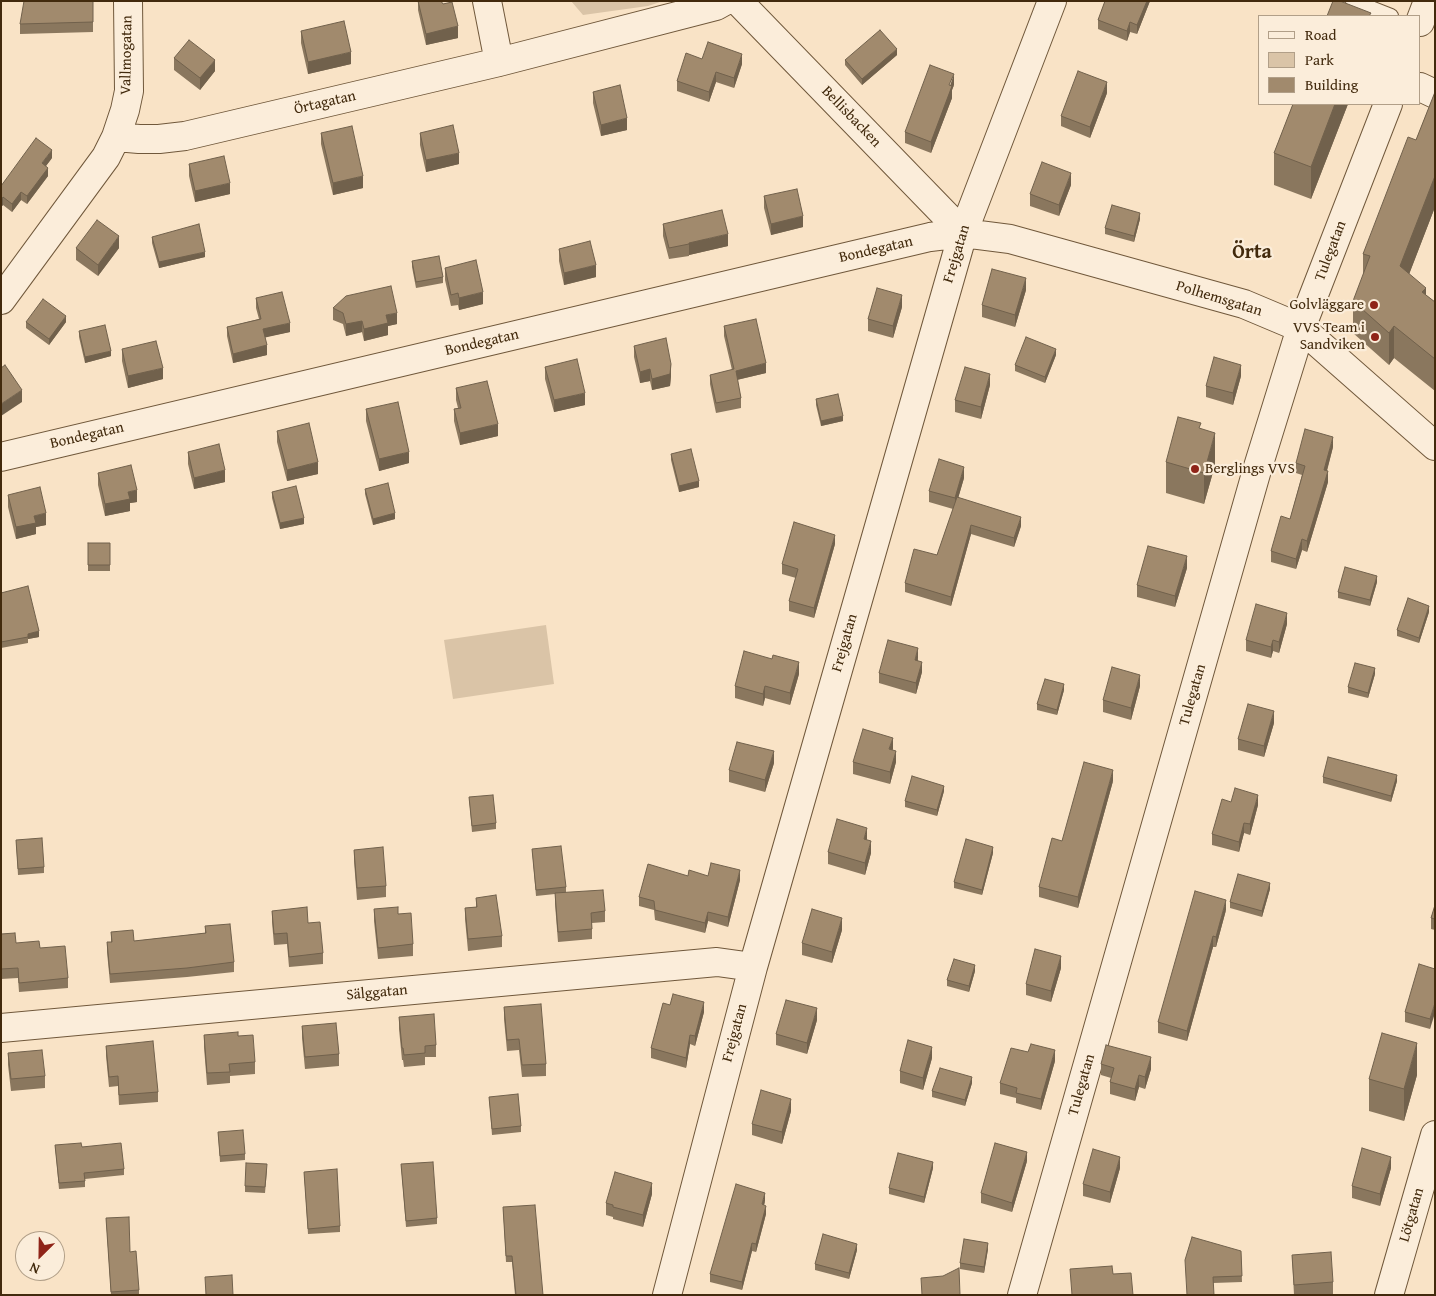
<!DOCTYPE html>
<meta charset="utf-8">
<style>
body{margin:0}
#map{position:relative;width:1436px;height:1296px;overflow:hidden;background:#f9e3c6;font-family:"Gentium Book Plus",serif}
canvas{display:block}
.frame{position:absolute;inset:0;border:2px solid #422a0d;pointer-events:none}
.legend{position:absolute;left:1258px;top:15px;width:162px;height:90px;box-sizing:border-box;background:#fbedda;border:1px solid #b19f88;margin:0;padding:6px 9px;list-style:none;font-size:15px;color:#422a0d}
.legend li{display:flex;align-items:center;gap:10px;height:25px}
.legend b{width:25px;border:1px solid #b19f88}
.north{position:absolute;left:15px;top:1231px;width:50px;height:50px;box-sizing:border-box;background:#fbedda;border:1px solid #b19f88;border-radius:50%;rotate:203deg;font-size:14px;font-weight:700;line-height:20px;text-align:center;color:#422a0d}
.north::after{content:'';display:block;margin:auto;width:18px;height:22px;background:#8f2418;clip-path:polygon(50% 0,100% 100%,50% 72%,0 100%)}
</style>
<div id="map">
<canvas width="1436" height="1296"></canvas>
<div class="frame"></div>
<ul class="legend">
<li><b style="height:6px;background:#fbedda"></b>Road</li>
<li><b style="height:14px;background:#dac4a7"></b>Park</li>
<li><b style="height:14px;background:#a18a6d"></b>Building</li>
</ul>
<div class="north">N</div>
</div>
<script>
const context = document.querySelector('canvas').getContext('2d');
context.lineJoin = 'round';
function fill(path, color) {
  context.fillStyle = color;
  context.fill(path, 'evenodd');
}
function shape(rows) {
  const path = new Path2D();
  for (const r of rows) {
    path.moveTo(r[0], r[1]);
    for (let i = 2; i < r.length; i += 2) path.lineTo(r[i], r[i + 1]);
  }
  return path;
}
function stroke(path, color, width, dash) {
  context.strokeStyle = color;
  context.lineWidth = width;
  context.lineCap = dash ? 'butt' : 'round';
  context.setLineDash(dash || []);
  context.stroke(path);
}
function write(font, color, halo, rows, align = 'center') {
  context.font = font + ' "Gentium Book Plus",serif';
  context.lineWidth = 4.5;
  context.setLineDash([]);
  context.textBaseline = 'middle';
  context.strokeStyle = halo;
  context.fillStyle = color;
  for (const [text, x, y, turn = 0] of rows) {
    context.save();
    context.translate(x, y);
    context.rotate((+turn || 0) * Math.PI / 180);
    context.textAlign = isNaN(turn) ? turn : align;
    if (halo) context.strokeText(text, 0, 0);
    context.fillText(text, 0, 0);
    context.restore();
  }
}
fill(shape([
 [571,1,663,1,648,6,583,15],
 [546,625,554,684,453,699,444,640]
]), '#dac4a7');
const lane = shape([
 [1353,1,1391,16]
]);
const street = shape([
 [487,1,499,62],
 [738,1,963,233],
 [1420,22,1428,1],
 [1420,87,1435,94],
 [116,137,125,110,129,91,128,1],
 [1,300,106,157,116,137,139,139,159,139,185,136,499,62,716,6,725,1],
 [1,457,930,237,963,233,1010,239,1244,304,1301,328,1435,446],
 [1,1028,717,962,753,967],
 [667,1295,753,967,963,233,1052,1],
 [1022,1295,1257,470,1301,328,1388,104],
 [1389,1295,1435,1135]
]);
stroke(lane, '#70583b', 16);
stroke(street, '#70583b', 30);
stroke(lane, '#fbedda', 14);
stroke(street, '#fbedda', 28);
fill(shape([
 [93,1,93,32,20,34,20,24],
 [418,1,441,1,458,38,426,45,418,10],
 [1105,1,1150,1,1137,34,1130,32,1127,41,1098,29,1098,20],
 [301,31,351,64,308,74,301,43],
 [897,55,862,85,845,65,845,60],
 [174,58,215,71,200,90,174,70],
 [702,59,742,64,734,88,716,82,709,102,677,91,677,81],
 [954,85,952,90,952,98,931,153,905,143,905,132],
 [593,92,627,130,601,136,593,103],
 [1435,92,1435,207,1409,274,1426,295,1435,302,1435,391,1394,358,1389,365,1353,333,1353,301,1363,276,1363,254,1416,140],
 [1107,93,1090,138,1061,126,1061,116],
 [1293,104,1348,104,1311,199,1274,185,1274,153],
 [321,133,363,188,333,195,321,144],
 [420,133,459,164,426,172,420,145],
 [52,158,46,166,48,176,27,204,21,200,12,212,3,205,1,207,1,186],
 [189,164,230,194,195,202,189,176],
 [1071,185,1059,216,1030,206,1030,194],
 [764,196,803,227,771,235,764,208],
 [1140,219,1134,242,1105,234,1105,228],
 [663,224,728,246,689,255,689,256,669,259,663,236],
 [152,237,205,257,159,268,152,243],
 [76,248,119,248,98,276,76,260],
 [559,249,596,277,564,285,559,261],
 [412,261,443,277,443,283,416,288,412,267],
 [445,268,483,304,459,310,458,305,451,306,445,280],
 [1026,290,1015,327,982,317,982,305],
 [256,298,290,332,265,337,267,355,233,363,227,336,227,327,259,319,256,308],
 [902,307,893,338,868,331,868,319],
 [333,308,397,324,388,326,388,335,364,341,362,332,346,336,343,324,333,320],
 [26,322,66,322,49,345,26,328],
 [724,326,766,373,737,380,741,398,741,408,716,413,710,384,710,375,732,370,724,336],
 [79,331,111,356,85,363,79,337],
 [634,346,671,376,670,386,652,390,650,381,640,383,634,357],
 [122,349,163,379,128,388,122,361],
 [1056,355,1045,383,1015,371,1015,365],
 [545,367,585,405,554,412,545,379],
 [1241,376,1233,405,1206,397,1206,386],
 [990,385,981,419,955,412,955,400],
 [456,388,498,436,460,445,454,421,454,409,458,408,456,400],
 [816,399,843,421,821,426,816,405],
 [366,409,409,463,379,471,366,421],
 [1201,429,1215,465,1204,504,1166,493,1166,462],
 [277,431,318,474,287,481,277,442],
 [1333,447,1327,471,1328,482,1307,552,1302,550,1296,569,1271,562,1271,551,1290,519,1302,475,1296,473,1296,463],
 [188,452,225,482,194,489,188,464],
 [671,454,699,487,679,492,671,460],
 [98,473,137,502,130,503,130,511,105,516,98,485],
 [964,478,958,498,1021,526,1014,547,971,534,951,606,905,592,905,583,937,555,953,509,929,502,929,491],
 [365,489,395,519,373,525,365,494],
 [272,492,304,524,280,529,272,498],
 [8,495,46,525,36,527,36,534,16,539,8,507],
 [88,543,110,543,110,571,88,571],
 [835,544,814,618,789,611,789,601,796,578,782,574,782,564],
 [1187,568,1175,607,1137,597,1137,585],
 [1377,582,1370,606,1338,598,1338,592],
 [1,593,39,637,28,639,28,643,1,648],
 [1429,612,1419,643,1397,636,1397,630],
 [1287,624,1279,653,1273,651,1271,658,1246,651,1246,640],
 [918,658,918,661,922,672,916,694,879,683,879,673],
 [799,674,790,705,765,698,763,706,735,698,735,686],
 [1375,674,1368,698,1348,693,1348,687],
 [1140,686,1131,720,1103,712,1103,700],
 [1064,690,1057,715,1037,710,1037,704],
 [1274,723,1264,757,1238,750,1238,739],
 [892,750,896,762,890,784,853,774,853,762],
 [774,763,765,792,729,782,729,770],
 [1323,777,1397,781,1391,802,1323,783],
 [1113,781,1078,908,1039,897,1039,887,1062,841],
 [944,791,937,816,905,807,905,801],
 [469,797,496,823,496,829,472,832],
 [1231,802,1258,805,1250,835,1244,833,1239,852,1212,845,1212,834],
 [16,840,44,867,44,873,18,875],
 [532,849,566,887,566,893,605,911,605,922,592,923,592,939,558,942,555,904,555,894,536,896],
 [354,850,386,886,386,897,357,900,354,861],
 [828,852,871,853,865,875,828,864],
 [993,853,982,895,954,888,954,882],
 [688,876,708,876,740,880,728,927,708,921,705,933,655,920,654,910,639,906,639,897],
 [1270,889,1262,917,1230,908,1230,902],
 [476,898,502,936,502,947,468,951,465,919,465,908,476,907],
 [1435,905,1435,930,1431,929,1431,918],
 [374,909,398,914,413,944,413,956,378,959,374,921],
 [1226,910,1216,947,1213,947,1187,1041,1158,1033,1158,1022],
 [272,911,308,923,323,953,323,964,289,967,287,944,274,945,272,922],
 [205,926,234,962,234,972,187,977,110,983,107,952,107,942,111,942,111,932,134,941,205,933],
 [842,930,832,963,802,955,802,943],
 [1,934,16,943,40,948,68,978,68,988,19,992,18,978,1,979],
 [1061,968,1051,1002,1026,995,1026,984],
 [1435,969,1430,1029,1405,1022,1405,1012],
 [975,971,969,992,947,986,947,980],
 [670,1005,704,1012,695,1046,690,1044,686,1068,651,1058,651,1048],
 [504,1007,546,1064,546,1076,522,1077,519,1050,507,1051,504,1019],
 [399,1017,436,1045,436,1057,425,1057,425,1065,404,1067,403,1060,402,1060,399,1029],
 [817,1020,807,1054,776,1045,776,1034],
 [302,1026,339,1054,339,1066,305,1069,302,1038],
 [204,1035,238,1036,255,1062,255,1074,230,1076,230,1083,207,1085,204,1047],
 [106,1046,158,1092,158,1102,119,1105,118,1086,109,1087,106,1056],
 [8,1053,45,1076,45,1088,11,1091,8,1065],
 [932,1058,923,1090,900,1083,900,1071],
 [1055,1061,1041,1110,1016,1103,1016,1098,1000,1094,1000,1083],
 [1101,1064,1151,1069,1145,1089,1139,1087,1135,1101,1110,1094,1110,1082,1111,1078,1101,1075],
 [1417,1075,1404,1121,1369,1111,1369,1079],
 [972,1083,965,1106,932,1097,932,1091],
 [489,1097,521,1126,521,1132,492,1135],
 [791,1111,782,1144,752,1135,752,1124],
 [218,1132,245,1154,245,1160,220,1162],
 [55,1145,82,1147,124,1169,124,1175,85,1179,85,1187,59,1189],
 [1027,1161,1012,1212,981,1203,981,1193],
 [401,1164,437,1218,437,1224,406,1227],
 [933,1168,924,1203,889,1194,889,1188],
 [1120,1168,1110,1203,1083,1196,1083,1184],
 [1391,1168,1380,1206,1352,1198,1352,1186],
 [267,1170,265,1193,245,1192,245,1186],
 [304,1172,340,1226,340,1232,308,1234],
 [652,1194,643,1227,613,1219,613,1217,606,1215,606,1203],
 [765,1201,764,1205,766,1214,756,1252,752,1251,742,1290,710,1282,710,1274],
 [503,1207,543,1295,515,1295,512,1262,506,1262],
 [106,1218,130,1252,139,1290,139,1295,111,1295],
 [988,1249,984,1273,960,1269,960,1263],
 [857,1250,849,1279,815,1270,815,1264],
 [1241,1251,1242,1282,1213,1283,1187,1295],
 [1292,1255,1333,1282,1333,1294,1317,1295,1294,1295]
]), '#8a775e');
fill(shape([
 [1147,1,1150,1,1137,34,1137,25],
 [1130,22,1130,32,1127,41,1127,31],
 [458,26,458,38,426,45,426,34],
 [897,49,897,55,862,85,862,79],
 [351,52,351,64,308,74,308,62],
 [742,54,742,64,734,88,734,78],
 [215,60,215,71,200,90,200,78],
 [716,72,716,82,709,102,709,92],
 [954,74,954,85,952,90,952,98,931,153,931,142],
 [1107,82,1107,93,1090,138,1090,127],
 [1335,104,1348,104,1311,199,1311,167],
 [627,118,627,130,601,136,601,125],
 [52,150,52,158,42,171,42,163],
 [459,153,459,164,426,172,426,160],
 [48,168,48,176,27,204,27,196],
 [1071,173,1071,185,1059,216,1059,205],
 [363,176,363,188,333,195,333,183],
 [1435,176,1435,207,1400,298,1400,266],
 [230,183,230,194,195,202,195,191],
 [21,192,21,200,12,212,12,204],
 [3,197,3,205,1,207,1,200],
 [1140,213,1140,219,1134,242,1134,236],
 [803,216,803,227,771,235,771,224],
 [728,234,728,246,689,255,689,243],
 [119,236,119,248,98,276,98,265],
 [205,252,205,257,159,268,159,262],
 [596,265,596,277,564,285,564,273],
 [1026,278,1026,290,1015,327,1015,315],
 [1426,288,1426,319,1422,292],
 [483,292,483,304,459,310,459,298],
 [902,295,902,307,893,338,893,326],
 [397,313,397,324,388,326,388,335,364,341,364,329,386,315],
 [66,316,66,322,49,345,49,339],
 [362,321,362,332,346,336,346,324],
 [290,323,290,332,263,338,263,329],
 [1394,326,1394,358,1389,365,1389,333],
 [267,345,267,355,233,363,233,354],
 [1056,349,1056,355,1045,383,1045,377],
 [111,351,111,356,85,363,85,357],
 [766,363,766,373,736,380,736,371],
 [671,364,671,376,670,386,652,390,652,379],
 [1241,365,1241,376,1233,405,1233,393],
 [163,368,163,379,128,388,128,376],
 [650,369,650,381,640,383,640,372],
 [990,374,990,385,981,419,981,407],
 [22,390,22,402,1,416,1,404],
 [585,393,585,405,554,412,554,400],
 [843,416,843,421,821,426,821,421],
 [498,424,498,436,460,445,460,433],
 [1215,433,1215,465,1204,504,1204,473],
 [1333,437,1333,447,1324,481,1324,470],
 [409,452,409,463,379,471,379,459],
 [318,462,318,474,287,481,287,470],
 [964,467,964,478,955,509,955,498],
 [225,470,225,482,194,489,194,478],
 [1328,471,1328,482,1307,552,1307,541],
 [699,481,699,487,679,492,679,486],
 [137,490,137,502,130,503,130,511,105,516,105,504,128,492],
 [46,513,46,525,36,527,36,534,16,539,16,527,34,516],
 [395,513,395,519,373,525,373,519],
 [1021,517,1021,526,1014,547,1014,538],
 [304,518,304,524,280,529,280,523],
 [971,525,971,534,951,606,951,597],
 [835,535,835,544,814,618,814,608],
 [1302,539,1302,550,1296,569,1296,559],
 [1187,556,1187,568,1175,607,1175,596],
 [1377,576,1377,582,1370,606,1370,600],
 [1429,606,1429,612,1419,643,1419,638],
 [1287,613,1287,624,1279,653,1279,642],
 [39,631,39,637,28,639,28,634],
 [1273,640,1273,651,1271,658,1271,647],
 [918,648,918,658,915,670,915,660],
 [799,662,799,674,790,705,790,693],
 [922,662,922,672,916,694,916,683],
 [1375,668,1375,674,1368,698,1368,693],
 [1140,675,1140,686,1131,720,1131,708],
 [1064,684,1064,690,1057,715,1057,710],
 [765,686,765,698,763,706,763,694],
 [1274,711,1274,723,1264,757,1264,746],
 [893,738,893,749,889,760,889,749],
 [774,751,774,763,765,792,765,780],
 [896,751,896,762,890,784,890,772],
 [1113,770,1113,781,1078,908,1078,897],
 [1397,775,1397,781,1391,802,1391,796],
 [944,786,944,791,937,816,937,810],
 [1258,795,1258,805,1250,835,1250,824],
 [1244,823,1244,833,1239,852,1239,842],
 [867,828,867,839,864,851,864,839],
 [871,841,871,853,865,875,865,863],
 [993,847,993,853,982,895,982,890],
 [740,870,740,880,728,927,728,917],
 [1270,883,1270,889,1262,917,1262,911],
 [1226,900,1226,910,1216,947,1216,937],
 [708,912,708,921,705,933,705,923],
 [842,918,842,930,832,963,832,952],
 [1213,936,1213,947,1187,1041,1187,1031],
 [1061,956,1061,968,1051,1002,1051,991],
 [975,965,975,971,969,992,969,986],
 [704,1002,704,1012,695,1046,695,1036],
 [1435,1003,1435,1013,1430,1029,1430,1019],
 [817,1008,817,1020,807,1054,807,1043],
 [690,1035,690,1044,686,1068,686,1058],
 [1417,1043,1417,1075,1404,1121,1404,1089],
 [932,1047,932,1058,923,1090,923,1078],
 [1055,1050,1055,1061,1041,1110,1041,1099],
 [1151,1057,1151,1069,1145,1089,1145,1077],
 [1139,1075,1139,1087,1135,1101,1135,1089],
 [972,1077,972,1083,965,1106,965,1100],
 [791,1099,791,1111,782,1144,782,1132],
 [1027,1152,1027,1161,1012,1212,1012,1203],
 [1120,1157,1120,1168,1110,1203,1110,1192],
 [1391,1157,1391,1168,1380,1206,1380,1194],
 [933,1162,933,1168,924,1203,924,1197],
 [652,1183,652,1194,643,1227,643,1215],
 [765,1193,765,1201,762,1213,762,1204],
 [766,1206,766,1214,756,1252,756,1244],
 [752,1243,752,1251,742,1290,742,1282],
 [988,1243,988,1249,984,1273,984,1267],
 [857,1244,857,1250,849,1279,849,1273]
]), '#71614c');
const building = shape([
 [24,1,93,1,93,22,20,24,24,1],
 [418,1,441,1,443,4,452,2,458,26,426,34,418,1],
 [1105,1,1147,1,1137,25,1130,22,1127,31,1098,20,1105,1],
 [1333,1,1340,1,1371,13,1369,16,1327,16,1333,1],
 [344,21,351,52,308,62,301,31,344,21],
 [880,30,897,49,862,79,845,60,880,30],
 [189,40,215,60,200,78,174,58,189,40],
 [708,42,742,54,734,78,716,72,709,92,677,81,686,53,702,59,708,42],
 [930,65,954,74,949,85,952,86,931,142,905,132,930,65],
 [1078,71,1107,82,1090,127,1061,116,1078,71],
 [620,85,627,118,601,125,593,92,620,85],
 [1435,92,1435,176,1400,266,1426,288,1422,292,1435,302,1435,359,1394,326,1389,333,1353,301,1370,256,1363,254,1408,137,1416,140,1435,92],
 [1293,104,1335,104,1311,167,1274,153,1293,104],
 [453,125,459,153,426,160,420,133,453,125],
 [352,126,363,176,333,183,321,133,352,126],
 [36,138,52,150,42,163,48,168,27,196,21,192,12,204,3,197,1,200,1,186,36,138],
 [224,156,230,183,195,191,189,164,224,156],
 [1042,162,1071,173,1059,205,1030,194,1042,162],
 [797,189,803,216,771,224,764,196,797,189],
 [1112,205,1140,213,1134,236,1105,228,1112,205],
 [722,210,728,234,689,243,689,244,669,248,663,224,722,210],
 [97,220,119,236,98,265,76,248,97,220],
 [199,224,205,252,159,262,152,237,199,224],
 [590,241,596,265,564,273,559,249,590,241],
 [439,256,443,277,416,282,412,261,439,256],
 [476,260,483,292,459,298,458,293,451,295,445,268,476,260],
 [992,269,1026,278,1015,315,982,305,992,269],
 [391,286,397,313,386,315,388,323,364,329,362,321,346,324,343,313,333,308,346,296,391,286],
 [877,288,902,295,893,326,868,319,877,288],
 [282,292,290,323,263,329,267,345,233,354,227,327,261,319,256,298,282,292],
 [43,299,66,316,49,339,26,322,43,299],
 [756,319,766,363,736,371,741,398,716,403,710,375,734,369,724,326,756,319],
 [105,325,111,351,85,357,79,331,105,325],
 [1026,337,1056,349,1045,377,1015,365,1026,337],
 [666,338,671,364,670,374,652,379,650,369,640,372,634,346,666,338],
 [156,341,163,368,128,376,122,349,156,341],
 [1214,357,1241,365,1233,393,1206,386,1214,357],
 [577,359,585,393,554,400,545,367,577,359],
 [5,365,22,390,1,404,1,368,5,365],
 [965,367,990,374,981,407,955,400,965,367],
 [487,381,498,424,460,433,454,409,461,408,456,388,487,381],
 [838,394,843,416,821,421,816,399,838,394],
 [398,402,409,452,379,459,366,409,398,402],
 [1178,417,1201,423,1199,428,1215,433,1204,473,1166,462,1178,417],
 [309,423,318,462,287,470,277,431,309,423],
 [1305,429,1333,437,1324,470,1328,471,1307,541,1302,539,1296,559,1271,551,1281,516,1290,519,1305,466,1296,463,1305,429],
 [219,444,225,470,194,478,188,452,219,444],
 [691,449,699,481,679,486,671,454,691,449],
 [939,459,964,467,955,498,929,491,939,459],
 [131,465,137,490,128,492,130,499,105,504,98,473,131,465],
 [388,483,395,513,373,519,365,489,388,483],
 [296,486,304,518,280,523,272,492,296,486],
 [40,487,46,513,34,516,36,523,16,527,8,495,40,487],
 [957,497,1021,517,1014,538,971,525,951,597,905,583,914,549,937,555,957,497],
 [794,522,835,535,814,608,789,601,798,569,782,564,794,522],
 [88,543,110,543,110,565,88,565,88,543],
 [1148,546,1187,556,1175,596,1137,585,1148,546],
 [1345,567,1377,576,1370,600,1338,592,1345,567],
 [28,586,39,631,28,634,28,637,1,642,1,593,28,586],
 [1408,598,1429,606,1419,638,1397,630,1408,598],
 [1256,604,1287,613,1279,642,1273,640,1271,647,1246,640,1256,604],
 [888,640,918,648,915,660,922,662,916,683,879,673,888,640],
 [744,651,772,659,773,655,799,662,790,693,765,686,763,694,735,686,744,651],
 [1355,663,1375,668,1368,693,1348,687,1355,663],
 [1112,667,1140,675,1131,708,1103,700,1112,667],
 [1045,679,1064,684,1057,710,1037,704,1045,679],
 [1248,704,1274,711,1264,746,1238,739,1248,704],
 [863,729,893,738,889,749,896,751,890,772,853,762,863,729],
 [737,742,774,751,765,780,729,770,737,742],
 [1328,757,1397,775,1391,796,1323,777,1328,757],
 [1084,762,1113,770,1078,897,1039,887,1052,838,1062,841,1084,762],
 [912,776,944,786,937,810,905,801,912,776],
 [1235,788,1258,795,1250,824,1244,823,1239,842,1212,834,1222,799,1231,802,1235,788],
 [493,795,496,823,472,826,469,797,493,795],
 [837,819,867,828,864,839,871,841,865,863,828,852,837,819],
 [42,838,44,867,18,869,16,840,42,838],
 [966,839,993,847,982,890,954,882,966,839],
 [561,846,566,887,536,890,532,849,561,846],
 [383,847,386,886,357,888,354,850,383,847],
 [711,863,740,870,728,917,708,912,705,923,655,910,654,901,639,897,648,864,688,876,689,870,708,876,711,863],
 [1238,874,1270,883,1262,911,1230,902,1238,874],
 [603,890,605,911,591,913,592,929,558,932,555,893,603,890],
 [1195,891,1226,900,1216,937,1213,936,1187,1031,1158,1022,1195,891],
 [496,895,502,936,468,939,465,908,477,907,476,898,496,895],
 [1435,905,1435,919,1431,918,1435,905],
 [307,907,308,923,320,922,323,953,289,957,287,933,274,934,272,911,307,907],
 [398,907,398,914,411,913,413,944,378,948,374,909,398,907],
 [812,909,842,918,832,952,802,943,812,909],
 [230,924,234,962,187,968,110,974,107,942,112,942,111,932,133,930,134,941,206,933,205,926,230,924],
 [15,933,16,943,39,941,40,948,65,946,68,978,19,983,18,968,1,969,1,934,15,933],
 [1035,949,1061,956,1051,991,1026,984,1035,949],
 [954,959,975,965,969,986,947,980,954,959],
 [1419,964,1435,969,1435,1003,1430,1019,1405,1012,1419,964],
 [673,994,704,1002,695,1036,690,1035,686,1058,651,1048,663,1003,670,1005,673,994],
 [786,1000,817,1008,807,1043,776,1034,786,1000],
 [541,1004,546,1064,522,1065,519,1039,507,1040,504,1007,541,1004],
 [434,1014,436,1045,425,1046,425,1053,404,1055,403,1048,402,1048,399,1017,434,1014],
 [336,1023,339,1054,305,1057,302,1026,336,1023],
 [238,1032,238,1036,253,1035,255,1062,229,1064,230,1072,207,1073,204,1035,238,1032],
 [1382,1033,1417,1043,1404,1089,1369,1079,1382,1033],
 [908,1040,932,1047,923,1078,900,1071,908,1040],
 [153,1041,158,1092,119,1095,118,1076,109,1077,106,1046,153,1041],
 [1031,1044,1055,1050,1041,1099,1016,1093,1017,1088,1000,1083,1011,1048,1028,1052,1031,1044],
 [1106,1045,1151,1057,1145,1077,1139,1075,1135,1089,1110,1082,1114,1068,1101,1064,1106,1045],
 [42,1050,45,1076,11,1079,8,1053,42,1050],
 [940,1068,972,1077,965,1100,932,1091,940,1068],
 [761,1090,791,1099,782,1132,752,1124,761,1090],
 [518,1094,521,1126,492,1129,489,1097,518,1094],
 [243,1130,245,1154,220,1156,218,1132,243,1130],
 [81,1143,82,1147,121,1143,124,1169,84,1173,85,1181,59,1183,55,1145,81,1143],
 [995,1143,1027,1152,1012,1203,981,1193,995,1143],
 [1362,1148,1391,1157,1380,1194,1352,1186,1362,1148],
 [1093,1149,1120,1157,1110,1192,1083,1184,1093,1149],
 [898,1153,933,1162,924,1197,889,1188,898,1153],
 [433,1162,437,1218,406,1221,401,1164,433,1162],
 [246,1163,267,1164,265,1187,245,1186,246,1163],
 [337,1169,340,1226,308,1229,304,1172,337,1169],
 [615,1172,652,1183,643,1215,613,1207,613,1205,606,1203,615,1172],
 [736,1184,765,1193,762,1204,766,1206,756,1244,752,1243,742,1282,710,1274,736,1184],
 [535,1205,543,1295,516,1295,512,1256,506,1256,503,1207,535,1205],
 [129,1217,130,1252,136,1251,139,1290,111,1292,106,1218,129,1217],
 [823,1234,857,1244,849,1273,815,1264,823,1234],
 [1192,1237,1241,1251,1242,1276,1213,1277,1214,1295,1187,1295,1185,1260,1192,1237],
 [964,1239,988,1243,984,1267,960,1263,964,1239],
 [1331,1252,1333,1282,1294,1285,1292,1255,1331,1252],
 [1112,1266,1113,1274,1131,1273,1133,1295,1072,1295,1070,1269,1112,1266],
 [959,1268,960,1295,922,1295,921,1278,943,1276,959,1268],
 [232,1275,233,1295,206,1295,205,1277,232,1275]
]);
fill(building, '#a18a6d');
stroke(building, '#71614c', 1);
for (const [x, y, r, color] of [
 [1374,305,5,"#8f2418"],
 [1375,337,5,"#8f2418"],
 [1195,469,5,"#8f2418"]
]) {
  const dot = new Path2D();
  dot.arc(x, y, r, 0, 2 * Math.PI);
  context.fillStyle = color;
  context.fill(dot);
  stroke(dot, '#fbedda', 2);
}
write('15px', '#422a0d', '#fbedda', [
 ["Vallmogatan",127,55,-89],
 ["Örtagatan",325,103,-13],
 ["Bellisbacken",851,117,46],
 ["Bondegatan",876,250,-13],
 ["Tulegatan",1331,251,-69],
 ["Frejgatan",957,254,-73],
 ["Polhemsgatan",1219,299,17],
 ["Bondegatan",482,343,-13],
 ["Bondegatan",87,436,-13],
 ["Frejgatan",845,643,-74],
 ["Tulegatan",1193,695,-74],
 ["Sälggatan",377,993,-5],
 ["Frejgatan",735,1033,-75],
 ["Tulegatan",1082,1085,-74],
 ["Lötgatan",1412,1215,-74]
]);
write('15px', '#422a0d', '#fbedda', [
 ["Golvläggare",1364,305],
 ["VVS Team i",1365,328],
 ["Sandviken",1365,345],
 ["Berglings VVS",1205,469,"left"]
], 'right');
write('bold 20px', '#422a0d', '#fbedda', [
 ["Örta",1252,253]
]);
</script>
